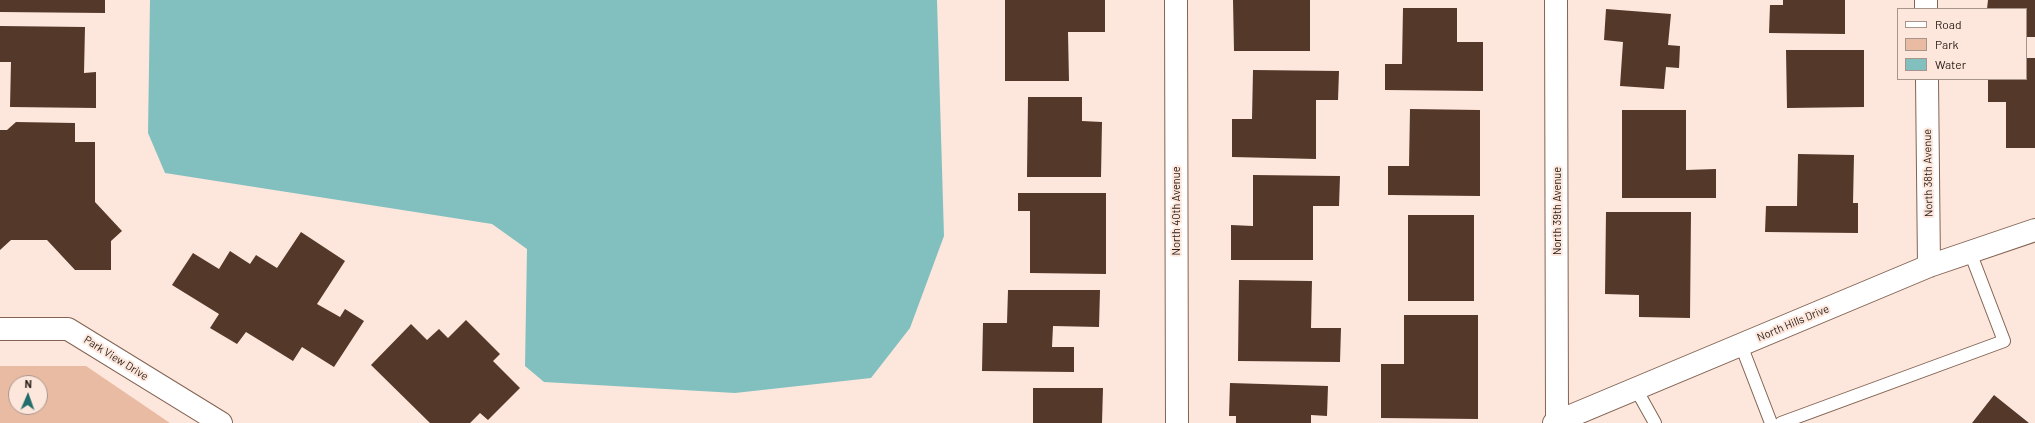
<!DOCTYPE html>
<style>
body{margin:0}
#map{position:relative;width:2035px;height:423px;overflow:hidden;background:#fde7dc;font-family:Barlow,sans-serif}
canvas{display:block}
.legend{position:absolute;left:1897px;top:8px;width:130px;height:72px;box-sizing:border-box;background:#fde7dc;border:1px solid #a7958c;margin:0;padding:5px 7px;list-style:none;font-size:12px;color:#271b14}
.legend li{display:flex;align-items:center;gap:8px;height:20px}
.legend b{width:20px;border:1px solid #a7958c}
.north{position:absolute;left:8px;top:375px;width:40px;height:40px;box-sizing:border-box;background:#fde7dc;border:1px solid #a7958c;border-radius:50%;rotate:2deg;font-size:11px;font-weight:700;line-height:16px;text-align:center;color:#271b14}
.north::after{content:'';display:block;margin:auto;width:14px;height:18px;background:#226e6e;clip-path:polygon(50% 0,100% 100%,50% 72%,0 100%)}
</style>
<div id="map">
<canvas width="2035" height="423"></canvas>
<ul class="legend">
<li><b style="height:5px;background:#fff"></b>Road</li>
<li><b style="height:11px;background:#eabba3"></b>Park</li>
<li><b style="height:11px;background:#82c0c0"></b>Water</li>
</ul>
<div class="north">N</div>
</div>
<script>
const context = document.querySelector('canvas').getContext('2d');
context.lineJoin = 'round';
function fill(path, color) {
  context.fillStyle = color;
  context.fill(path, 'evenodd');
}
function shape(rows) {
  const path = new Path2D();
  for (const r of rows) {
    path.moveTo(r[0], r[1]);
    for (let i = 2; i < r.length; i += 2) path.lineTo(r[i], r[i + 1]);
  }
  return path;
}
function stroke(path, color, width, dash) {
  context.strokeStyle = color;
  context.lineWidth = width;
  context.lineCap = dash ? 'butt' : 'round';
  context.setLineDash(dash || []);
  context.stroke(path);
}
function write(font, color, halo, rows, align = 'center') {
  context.font = font + ' Barlow,sans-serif';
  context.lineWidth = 4;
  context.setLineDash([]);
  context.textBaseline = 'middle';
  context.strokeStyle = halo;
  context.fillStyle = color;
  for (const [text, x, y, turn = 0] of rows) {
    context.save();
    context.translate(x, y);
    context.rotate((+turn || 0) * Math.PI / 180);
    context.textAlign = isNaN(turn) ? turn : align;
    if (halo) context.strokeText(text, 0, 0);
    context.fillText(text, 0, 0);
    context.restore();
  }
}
fill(shape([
 [0,366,86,366,170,423,0,423],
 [16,383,40,383,40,407,16,407]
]), '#eabba3');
fill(shape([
 [150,0,937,0,944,236,910,328,871,378,735,393,544,382,525,366,527,249,492,224,165,173,148,133]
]), '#82c0c0');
fill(shape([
 [0,0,105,0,105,13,0,12],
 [1005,0,1105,0,1105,32,1068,32,1069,81,1005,81],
 [1233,0,1310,0,1310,51,1234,51],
 [1783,0,1845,0,1845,34,1769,33,1770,5,1783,5],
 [1988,0,2035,0,2035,37,2026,37,2026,9,1987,9],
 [1403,8,1457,8,1457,42,1483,42,1483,91,1385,90,1385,64,1402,64],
 [1606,9,1671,14,1668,45,1680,46,1679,68,1666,67,1664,89,1620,86,1623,42,1604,40],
 [0,26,85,27,84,73,96,72,96,108,10,107,11,62,0,62],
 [1786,50,1864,50,1864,107,1787,108],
 [2026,58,2035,58,2035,148,2006,148,2006,102,1988,102,1988,79,2026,79],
 [1253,70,1339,71,1338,100,1316,100,1316,159,1232,157,1232,119,1252,119],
 [1028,97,1082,97,1082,121,1102,122,1101,177,1027,177],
 [1410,109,1480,110,1480,196,1388,195,1388,166,1409,166],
 [1622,110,1686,110,1686,170,1716,169,1716,198,1622,198],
 [16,122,75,123,75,142,95,142,95,202,122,231,111,241,111,270,75,270,47,240,11,240,0,250,0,130,7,130],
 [1798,154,1854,155,1853,203,1858,203,1858,233,1765,232,1766,206,1797,206],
 [1253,175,1340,176,1339,206,1313,206,1313,260,1231,260,1231,225,1253,226],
 [1018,193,1106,193,1106,274,1030,273,1030,211,1018,211],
 [1606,212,1691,212,1690,318,1639,317,1639,295,1605,294],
 [1408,215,1474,215,1474,301,1408,301],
 [301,232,345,261,317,304,340,317,345,309,364,321,334,367,302,347,293,361,246,332,237,344,210,328,219,314,172,285,193,253,219,269,230,251,250,264,256,255,277,268],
 [1239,280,1312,281,1311,328,1341,328,1340,362,1238,361],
 [1008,290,1100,290,1099,327,1053,326,1052,347,1074,347,1074,372,982,371,983,323,1007,323],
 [1404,315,1478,315,1478,419,1381,418,1381,364,1404,364],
 [466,320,500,354,493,361,520,388,488,420,480,413,470,423,430,423,371,365,411,324,427,340,439,329,448,338],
 [1230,383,1328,386,1327,416,1311,415,1311,423,1236,423,1236,416,1229,416],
 [1033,388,1103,388,1102,423,1033,423],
 [1994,395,2029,423,1972,423]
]), '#543829');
const lane = shape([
 [1741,345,1771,423],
 [1636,389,1655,423],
 [1781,423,2004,341,1970,252]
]);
const street = shape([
 [1176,0,1177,423],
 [1556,0,1557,422],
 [1926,0,1926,9],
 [1927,79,1929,266],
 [0,329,68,329,221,423],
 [1554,423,1929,266,2035,230]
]);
stroke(lane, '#836453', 14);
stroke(street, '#836453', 24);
stroke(lane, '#fff', 12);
stroke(street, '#fff', 22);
write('11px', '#271b14', '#fde7dc', [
 ["North 38th Avenue",1928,173,-91],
 ["North 40th Avenue",1176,211,-90],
 ["North 39th Avenue",1557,211,-90],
 ["North Hills Drive",1793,323,-23],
 ["Park View Drive",116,358,32]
]);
</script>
